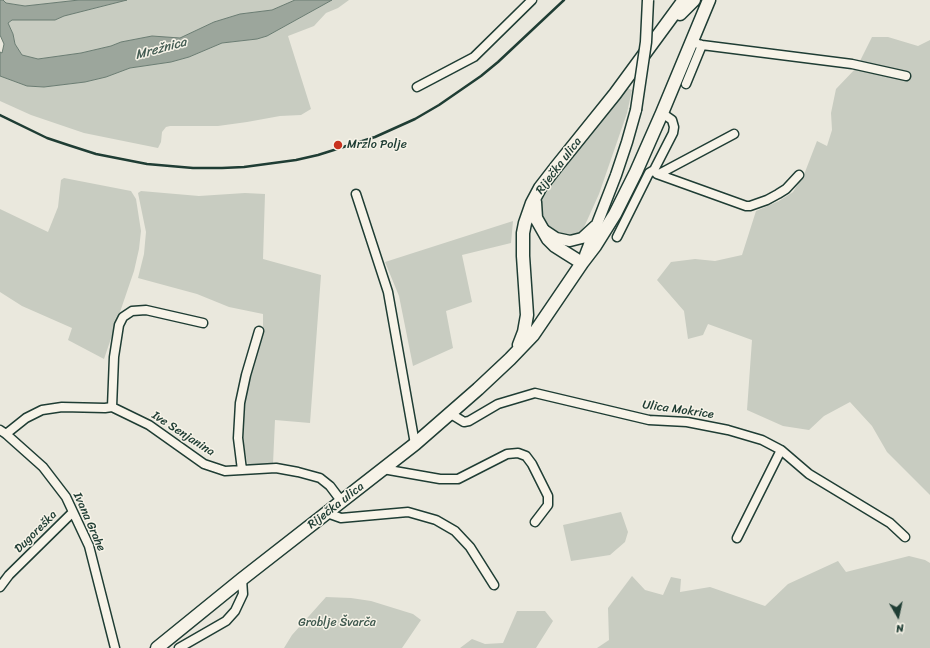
<!DOCTYPE html>
<meta charset="utf-8">
<style>
body{margin:0}
#map{position:relative;width:930px;height:648px;overflow:hidden;background:#eae8dd;font-family:Sriracha,sans-serif}
canvas{display:block}
.north{position:absolute;left:878px;top:596px;width:40px;height:40px;-webkit-text-stroke:3px #f7f3e8;paint-order:stroke;rotate:171deg;font-size:11px;font-weight:700;line-height:16px;text-align:center;color:#1f3d34}
.north::after{content:'';display:block;margin:auto;width:14px;height:18px;background:#1f3d34;clip-path:polygon(50% 0,100% 100%,50% 72%,0 100%)}
</style>
<div id="map">
<canvas width="930" height="648"></canvas>
<div class="north">N</div>
</div>
<script>
const context = document.querySelector('canvas').getContext('2d');
context.lineJoin = 'round';
function fill(path, color) {
  context.fillStyle = color;
  context.fill(path, 'evenodd');
}
function shape(rows) {
  const path = new Path2D();
  for (const r of rows) {
    path.moveTo(r[0], r[1]);
    for (let i = 2; i < r.length; i += 2) path.lineTo(r[i], r[i + 1]);
  }
  return path;
}
function stroke(path, color, width, dash) {
  context.strokeStyle = color;
  context.lineWidth = width;
  context.lineCap = dash ? 'butt' : 'round';
  context.setLineDash(dash || []);
  context.stroke(path);
}
function write(font, color, halo, rows, align = 'center') {
  context.font = font + ' Sriracha,sans-serif';
  context.lineWidth = 3;
  context.setLineDash([]);
  context.textBaseline = 'middle';
  context.strokeStyle = halo;
  context.fillStyle = color;
  for (const [text, x, y, turn = 0] of rows) {
    context.save();
    context.translate(x, y);
    context.rotate((+turn || 0) * Math.PI / 180);
    context.textAlign = isNaN(turn) ? turn : align;
    if (halo) context.strokeText(text, 0, 0);
    context.fillText(text, 0, 0);
    context.restore();
  }
}
fill(shape([
 [3,0,79,0,25,6,6,3],
 [127,0,295,0,272,10,240,14,214,22,180,38,152,36,121,42,111,46,81,53,38,59,22,55,15,44,13,34,8,23,12,20,17,19,55,20,64,16],
 [332,0,349,0,338,8,326,13,314,26,288,36,311,109,301,115,280,116,247,122,218,126,170,126,166,127,162,132,161,142,158,148,84,133,31,115,0,101,0,76,27,86,44,87,85,82,106,77,130,68,171,62,189,57,222,43,257,39,267,36],
 [872,37,888,37,918,46,930,40,930,495,887,452,872,426,850,402,824,416,809,430,783,426,747,410,752,340,708,324,703,335,688,339,684,311,657,280,671,262,695,259,715,261,742,255,756,211,779,201,793,192,805,172,817,141,827,146,832,130,831,113,836,89,857,67],
 [627,88,632,90,627,113,599,194,585,225,582,230,577,234,564,237,557,234,544,221,542,215,542,201,545,194,625,89],
 [64,178,131,191,136,199,141,231,139,249,134,271,104,359,68,340,72,328,22,306,0,292,0,209,48,232,58,207,61,180],
 [141,191,199,196,245,193,265,194,263,259,321,275,310,423,275,420,273,464,248,466,242,436,245,389,263,329,263,314,229,307,197,294,138,278,144,254,146,232,138,193],
 [513,221,511,243,462,255,472,302,446,311,453,348,413,366,399,296,385,262],
 [621,512,628,532,625,542,610,555,571,561,563,525],
 [909,556,925,560,930,563,930,648,597,648,609,640,608,608,632,576,645,590,663,595,671,577,681,579,680,592,710,587,765,606,788,584,838,561,846,572],
 [326,597,351,598,371,601,413,614,421,620,402,648,284,648,292,635],
 [517,611,545,611,553,621,536,648,460,648,472,639,485,644,503,643]
]), '#c8ccc1');
const water = shape([
 [0,0,3,0,6,3,25,6,79,0,127,0,64,16,55,20,12,20,8,23,13,34,15,44,22,55,38,59,81,53,111,46,121,42,152,36,180,38,214,22,240,14,272,10,295,0,332,0,267,36,257,39,222,43,189,57,171,62,130,68,106,77,85,82,44,87,27,86,0,76,0,52,2,53,4,44,0,35,0,0]
]);
fill(water, '#9ca69c');
stroke(water, '#6a7c72', 1);
const minor = shape([
 [692,42,702,45,852,64,906,76],
 [686,84,702,45],
 [417,87,474,57,532,0],
 [662,113,672,120,674,127,673,133,654,170,657,174,746,206,750,206,767,200,778,194,786,189,799,175],
 [659,174,734,134],
 [356,194,388,292,415,444],
 [617,237,649,173,654,170],
 [112,407,114,357,119,325,123,317,132,311,146,310,203,323],
 [451,414,464,422,469,421,498,404,535,393,649,420,687,422,728,430,762,440,781,450,809,474,890,523,905,537],
 [0,430,6,434,43,467,66,497,89,546,115,648],
 [6,434,26,418,42,410,62,407,105,408,112,407,149,425,204,464,225,471,276,468,298,472,320,478,330,486,342,502],
 [383,469,440,479,458,479,507,454,518,453,526,456,532,464,548,496,548,505,535,522],
 [242,470,238,438,240,403,246,375,259,331],
 [327,513,341,518,408,512,436,520,455,531,470,547,494,585],
 [737,538,781,450],
 [0,587,9,575,73,512],
 [179,648,226,621,235,611,243,594,242,579]
]);
const tertiary = shape([
 [544,230,556,238,570,241,582,238,595,226],
 [585,255,616,175,627,142,636,110]
]);
const primary = shape([
 [680,14,694,0],
 [535,202,536,218,548,239,555,246,566,253,582,263],
 [519,345,524,332,527,315,523,256,523,233,525,223,532,203,540,188,557,166,615,94,684,0],
 [157,648,242,579,415,444,478,389,510,359,533,335,582,263,595,246,615,214,636,172,662,113,709,0]
]);
stroke(minor, '#1f3d34', 11);
stroke(tertiary, '#1f3d34', 13);
stroke(primary, '#1f3d34', 15);
stroke(minor, '#f7f3e8', 8);
stroke(tertiary, '#f7f3e8', 10);
stroke(primary, '#f7f3e8', 12);
stroke(shape([
 [0,115,47,138,68,145,96,154,147,164,193,168,222,168,244,167,296,160,318,155,375,137,415,119,439,105,481,76,498,62,564,0]
]), '#1f3d34', 2.5);
const tertiaryBridge = shape([
 [636,110,646,42,648,0]
]);
stroke(tertiaryBridge, '#1f3d34', 13, []);
stroke(tertiaryBridge, '#f7f3e8', 10);
for (const [x, y, r, color] of [
 [338,145,5,"#c8321e"]
]) {
  const dot = new Path2D();
  dot.arc(x, y, r, 0, 2 * Math.PI);
  context.fillStyle = color;
  context.fill(dot);
  stroke(dot, '#f7f3e8', 1.5);
}
write('12px', '#1f3d34', '#f7f3e8', [
 ["Mrzlo Polje",347,145]
], 'left');
write('12px', '#1f3d34', '#f7f3e8', [
 ["Riječka ulica",559,166,-53],
 ["Ulica Mokrice",678,410,8],
 ["Ive Senjanina",183,434,33],
 ["Riječka ulica",336,506,-38],
 ["Ivana Grahe",89,522,66],
 ["Dugoreška",36,532,-45]
]);
write('12px', '#415a50', '#f7f3e8', [
 ["Groblje Švarča",337,623]
]);
write('italic 13px', '#445c53', '#f7f3e8', [
 ["Mrežnica",161,49,-15]
]);
</script>
